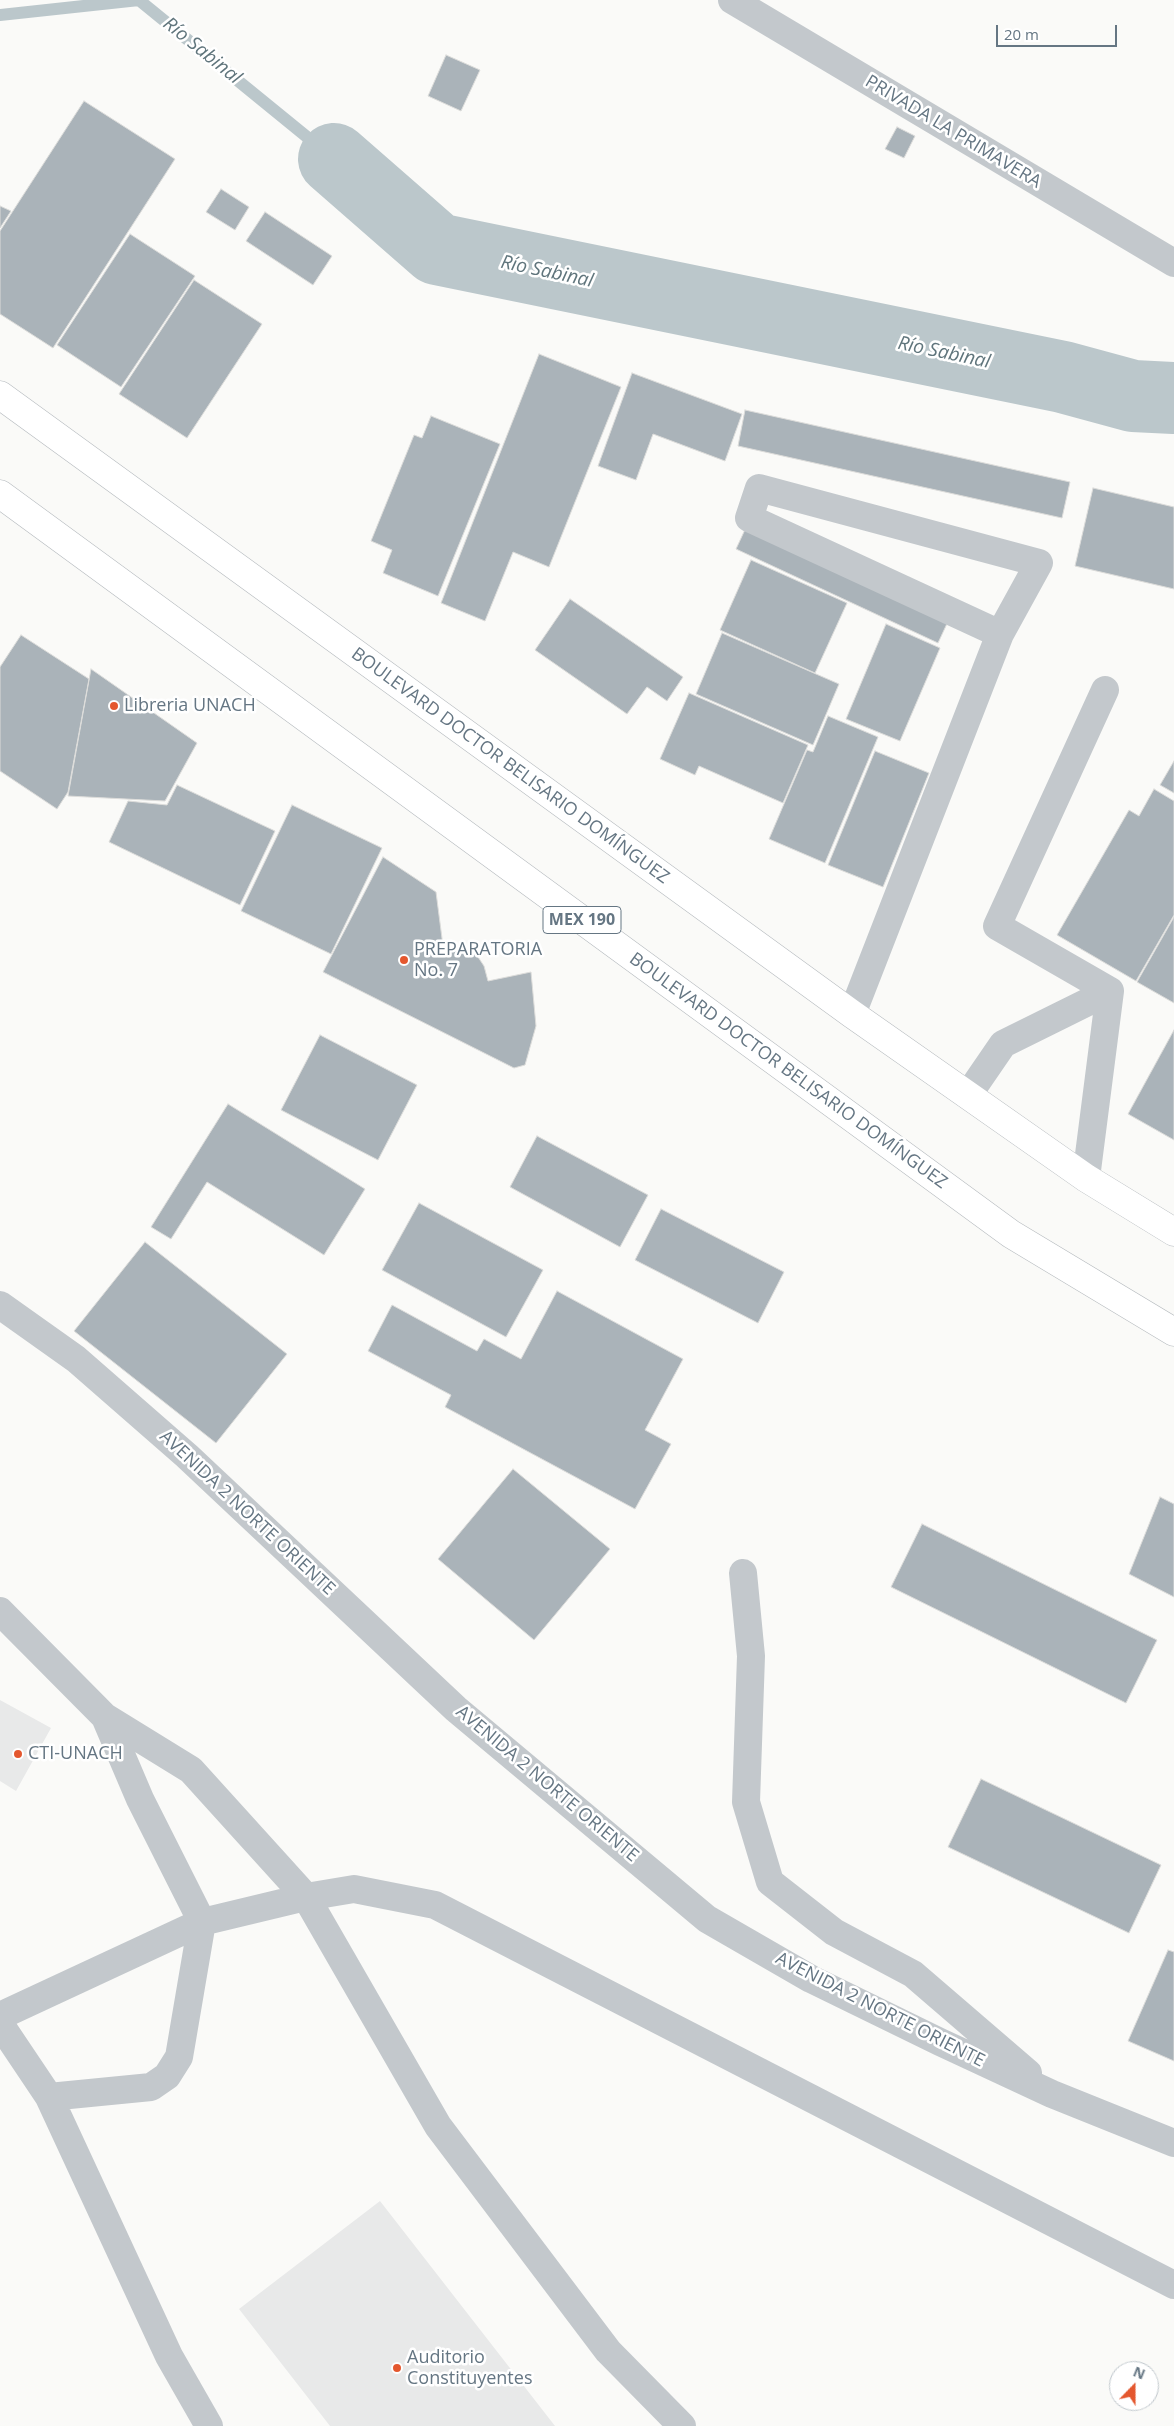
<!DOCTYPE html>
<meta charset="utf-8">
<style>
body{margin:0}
#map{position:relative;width:1174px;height:2426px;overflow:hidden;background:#fafaf8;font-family:"Open Sans",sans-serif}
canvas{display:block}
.north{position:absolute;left:1109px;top:2361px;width:50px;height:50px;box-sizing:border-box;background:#fff;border:1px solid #c1c8cd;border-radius:50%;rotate:22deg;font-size:14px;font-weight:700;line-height:20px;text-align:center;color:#657683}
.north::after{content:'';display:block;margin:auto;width:18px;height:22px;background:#e4572e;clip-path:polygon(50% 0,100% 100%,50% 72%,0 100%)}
.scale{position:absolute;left:996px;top:25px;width:121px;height:22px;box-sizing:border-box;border:2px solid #657683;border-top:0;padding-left:6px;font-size:15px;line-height:18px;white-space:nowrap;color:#657683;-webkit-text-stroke:4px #fff;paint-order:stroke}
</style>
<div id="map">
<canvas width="1174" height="2426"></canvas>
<div class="north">N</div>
<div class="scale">20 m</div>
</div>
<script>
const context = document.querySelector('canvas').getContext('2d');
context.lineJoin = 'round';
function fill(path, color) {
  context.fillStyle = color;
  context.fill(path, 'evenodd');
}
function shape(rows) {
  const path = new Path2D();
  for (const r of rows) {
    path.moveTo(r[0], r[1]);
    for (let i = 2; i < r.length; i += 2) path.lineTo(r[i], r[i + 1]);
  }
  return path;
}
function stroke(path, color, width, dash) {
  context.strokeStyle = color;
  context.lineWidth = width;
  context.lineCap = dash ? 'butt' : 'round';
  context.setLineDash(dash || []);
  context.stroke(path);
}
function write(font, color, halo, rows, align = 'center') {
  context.font = font + ' "Open Sans",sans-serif';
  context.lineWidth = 5;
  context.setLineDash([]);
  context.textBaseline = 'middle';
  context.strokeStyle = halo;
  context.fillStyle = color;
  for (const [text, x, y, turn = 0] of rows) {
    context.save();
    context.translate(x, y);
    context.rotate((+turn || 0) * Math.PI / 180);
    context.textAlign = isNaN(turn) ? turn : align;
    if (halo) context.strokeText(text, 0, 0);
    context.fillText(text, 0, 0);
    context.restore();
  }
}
fill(shape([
 [0,1700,51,1728,16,1791,0,1781],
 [380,2201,555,2426,330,2426,239,2309]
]), '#e8e9e9');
stroke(shape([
 [0,15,139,0,334,159]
]), '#bbc7cb', 12);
stroke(shape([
 [334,159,437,249,1063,377,1133,396,1174,398]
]), '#bbc7cb', 72);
const building = shape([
 [446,55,480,70,461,111,428,96,446,55],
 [84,101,175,159,53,348,0,314,0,231,84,101],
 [897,127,915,136,904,158,885,149,897,127],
 [221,189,249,207,235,230,206,212,221,189],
 [0,206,11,211,0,228,0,206],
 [265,212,332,256,313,285,246,241,265,212],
 [130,234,195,276,121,387,57,345,130,234],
 [194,280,262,324,187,438,119,394,194,280],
 [539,354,621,387,549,567,513,552,485,621,441,603,539,354],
 [632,373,742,414,725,461,653,434,636,480,598,466,632,373],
 [745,410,1070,482,1062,518,738,446,745,410],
 [431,416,500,444,438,596,383,573,392,550,371,541,414,435,422,438,431,416],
 [1093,488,1174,507,1174,589,1075,566,1093,488],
 [749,521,951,615,938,643,736,549,749,521],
 [751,560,847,603,815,673,720,630,751,560],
 [570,599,683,677,667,701,647,687,627,714,535,650,570,599],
 [886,624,940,648,900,741,846,719,886,624],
 [722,633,839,684,813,745,696,694,722,633],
 [21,635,89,679,68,792,57,809,0,771,0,667,21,635],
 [91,669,197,743,165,801,68,796,91,669],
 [689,693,808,745,783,803,699,766,695,775,660,759,689,693],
 [828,716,878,737,825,863,769,839,807,750,813,752,828,716],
 [875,751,929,773,883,887,828,865,875,751],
 [1174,761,1174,793,1160,785,1174,761],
 [177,785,275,831,240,905,109,842,128,801,167,805,177,785],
 [1154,789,1174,801,1174,915,1136,981,1057,935,1129,810,1139,816,1154,789],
 [292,805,382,848,331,954,241,911,292,805],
 [383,857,436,892,443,946,462,947,476,954,484,966,488,981,531,972,536,1026,525,1065,514,1068,323,972,383,857],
 [1174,917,1174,1003,1137,982,1174,917],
 [1174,1030,1174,1140,1128,1114,1174,1030],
 [320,1035,417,1085,378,1160,281,1110,320,1035],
 [228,1104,365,1189,324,1255,207,1182,171,1239,151,1227,228,1104],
 [537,1136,648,1195,620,1247,510,1187,537,1136],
 [419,1203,543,1270,506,1337,382,1270,419,1203],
 [661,1209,784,1272,758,1323,635,1260,661,1209],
 [145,1242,287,1354,216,1443,74,1331,145,1242],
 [557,1291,683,1359,645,1430,671,1444,635,1509,445,1407,451,1395,368,1351,392,1305,477,1351,484,1339,521,1359,557,1291],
 [513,1469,610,1549,534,1640,438,1559,513,1469],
 [1160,1497,1174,1504,1174,1597,1129,1574,1160,1497],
 [922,1524,1157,1640,1126,1703,891,1587,922,1524],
 [981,1779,1161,1865,1129,1933,948,1847,981,1779],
 [1168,1950,1174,1952,1174,2061,1128,2041,1168,1950]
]);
fill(building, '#aab3b9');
stroke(building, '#dcdcda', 1);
const major = shape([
 [0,395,852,1014,1086,1178,1174,1232],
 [0,494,1011,1234,1174,1332]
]);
stroke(major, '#b5babe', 29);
stroke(shape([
 [732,0,1174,263],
 [1105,690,997,926,1110,991],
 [852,1014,1000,634,1039,563,759,488,749,518,1000,634],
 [968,1095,1003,1044,1110,991,1086,1178],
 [0,1305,76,1359,187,1456,456,1709,707,1919,811,1979,940,2042,1052,2094,1174,2143],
 [743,1573,751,1656,746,1802,770,1882,834,1932,913,1974,1028,2073],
 [0,1611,105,1717,191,1770,306,1897,438,2126,608,2351,682,2426],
 [0,2016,202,1922,306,1897,354,1889,435,1905,1174,2285],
 [0,2024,49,2097,169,2356,209,2426],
 [49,2097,151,2087,167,2076,179,2057,202,1922,140,1799,105,1717]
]), '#c3c8cc', 28);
stroke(major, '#fff', 28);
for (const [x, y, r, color] of [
 [114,706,5,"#e4572e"],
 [404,960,5,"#e4572e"],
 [18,1754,5,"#e4572e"],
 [397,2368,5,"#e4572e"]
]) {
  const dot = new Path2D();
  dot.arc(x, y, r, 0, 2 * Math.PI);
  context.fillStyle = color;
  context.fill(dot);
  stroke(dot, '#fff', 2);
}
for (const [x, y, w] of [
 [582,920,78]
]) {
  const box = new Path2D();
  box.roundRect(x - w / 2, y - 13.5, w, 27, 4);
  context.fillStyle = '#fff';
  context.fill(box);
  stroke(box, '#657683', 1);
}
write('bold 16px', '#657683', null, [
 ["MEX 190",582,920]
]);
write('18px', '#657683', '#fff', [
 ["PRIVADA LA PRIMAVERA",953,132,31],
 ["BOULEVARD DOCTOR BELISARIO DOMÍNGUEZ",510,766,36],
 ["BOULEVARD DOCTOR BELISARIO DOMÍNGUEZ",788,1071,36],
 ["AVENIDA 2 NORTE ORIENTE",247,1513,43],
 ["AVENIDA 2 NORTE ORIENTE",547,1784,40],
 ["AVENIDA 2 NORTE ORIENTE",880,2010,27]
]);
write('18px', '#657683', '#fff', [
 ["Libreria UNACH",124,706],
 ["PREPARATORIA",414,950],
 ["No. 7",414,971],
 ["CTI-UNACH",28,1754],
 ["Auditorio",407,2358],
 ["Constituyentes",407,2379]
], 'left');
write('italic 19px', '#60757c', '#fff', [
 ["Río Sabinal",202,51,39],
 ["Río Sabinal",547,272,12],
 ["Río Sabinal",944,353,12]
]);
</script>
